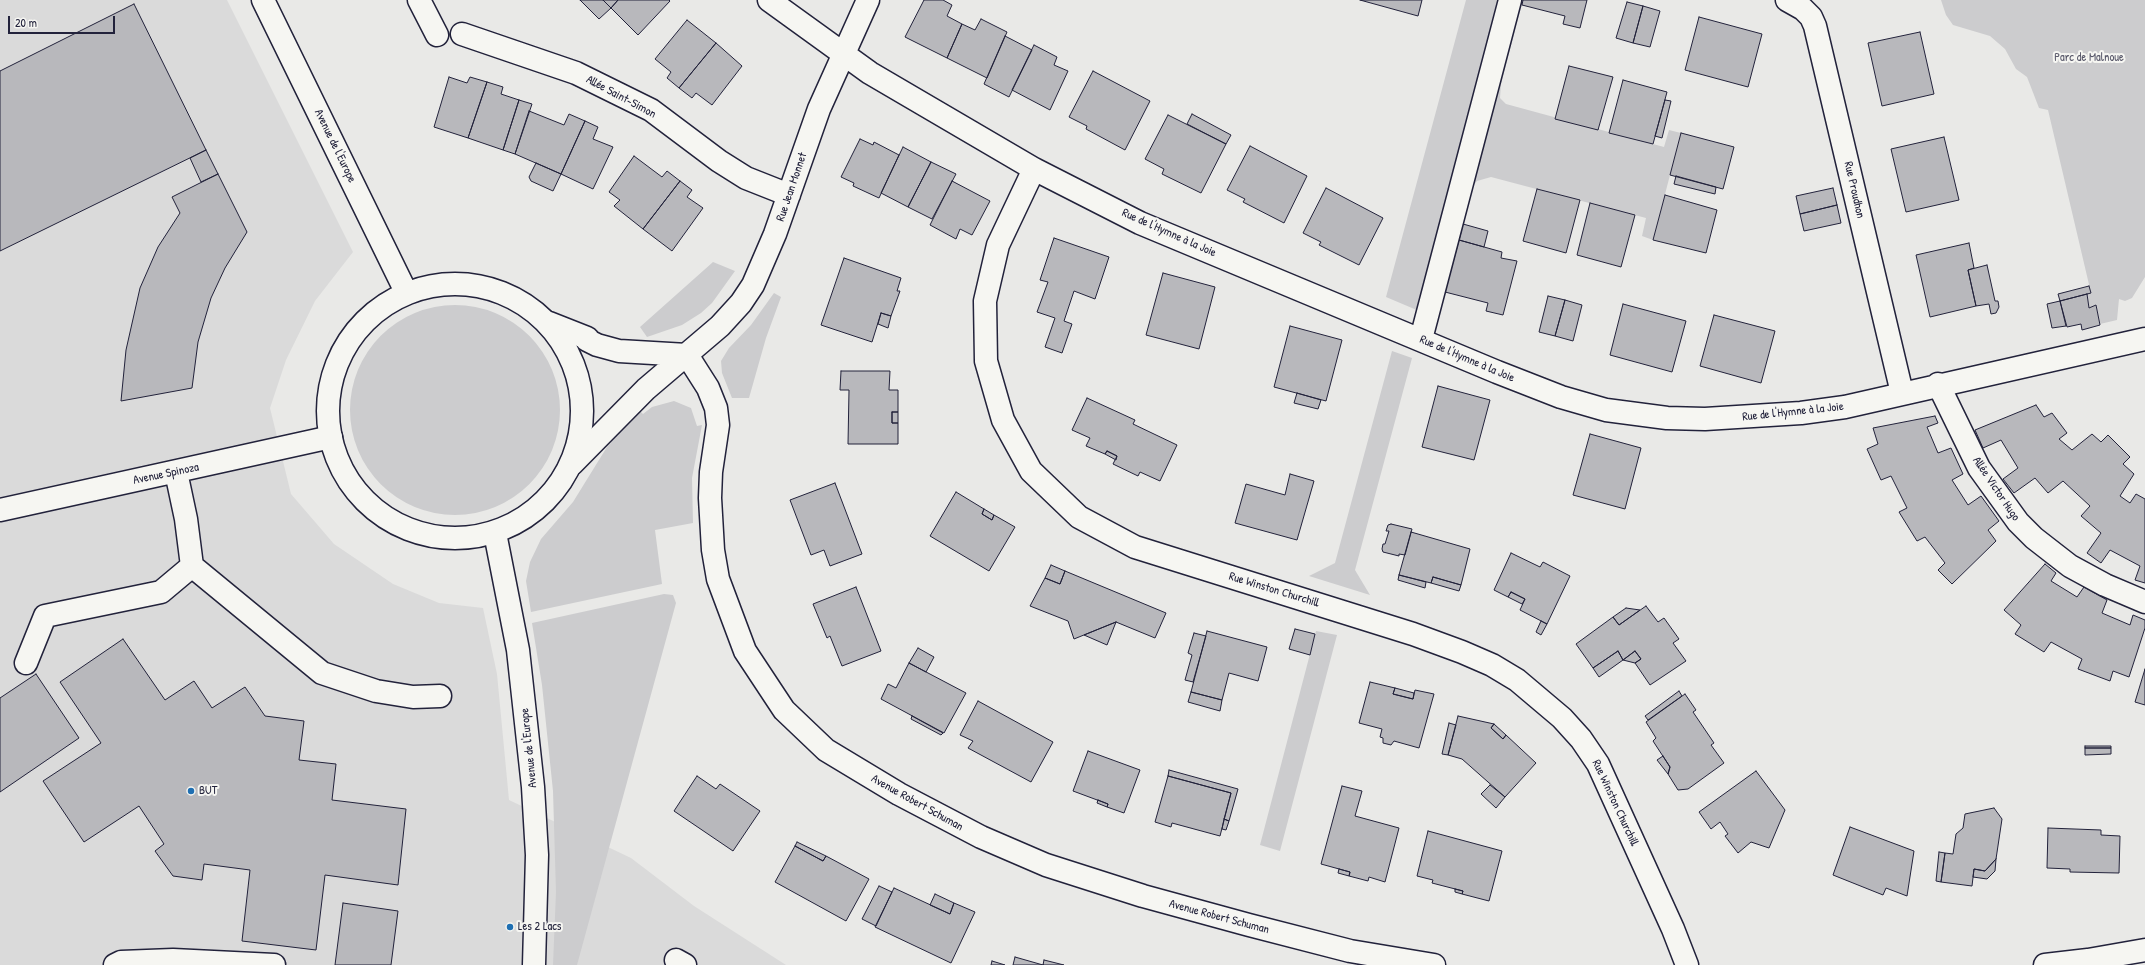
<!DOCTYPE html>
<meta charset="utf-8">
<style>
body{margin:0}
#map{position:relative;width:2145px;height:965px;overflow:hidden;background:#e9e9e7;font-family:"Patrick Hand",sans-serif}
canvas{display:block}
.scale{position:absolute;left:8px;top:16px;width:107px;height:18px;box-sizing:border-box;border:2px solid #22223b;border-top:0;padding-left:5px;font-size:12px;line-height:14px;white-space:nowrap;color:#22223b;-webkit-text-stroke:3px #f6f6f2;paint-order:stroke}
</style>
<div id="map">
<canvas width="2145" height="965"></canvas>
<div class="scale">20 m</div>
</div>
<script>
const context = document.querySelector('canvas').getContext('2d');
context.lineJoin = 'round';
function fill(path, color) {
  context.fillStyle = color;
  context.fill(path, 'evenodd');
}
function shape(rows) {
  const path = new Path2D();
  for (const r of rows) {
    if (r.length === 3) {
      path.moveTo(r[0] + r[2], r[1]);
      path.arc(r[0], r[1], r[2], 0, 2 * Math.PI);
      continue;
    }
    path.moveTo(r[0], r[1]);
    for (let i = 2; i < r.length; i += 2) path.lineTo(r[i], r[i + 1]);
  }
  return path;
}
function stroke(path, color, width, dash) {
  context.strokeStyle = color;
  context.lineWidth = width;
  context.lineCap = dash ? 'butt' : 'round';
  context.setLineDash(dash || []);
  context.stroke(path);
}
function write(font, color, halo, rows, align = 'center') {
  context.font = font + ' "Patrick Hand",sans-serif';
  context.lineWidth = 4;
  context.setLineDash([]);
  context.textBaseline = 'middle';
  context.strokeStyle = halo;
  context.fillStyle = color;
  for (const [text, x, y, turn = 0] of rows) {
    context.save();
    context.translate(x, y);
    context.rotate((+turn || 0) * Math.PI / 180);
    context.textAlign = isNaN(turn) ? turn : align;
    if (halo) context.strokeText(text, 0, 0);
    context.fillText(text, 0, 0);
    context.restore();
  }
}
fill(shape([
 [0,0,227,0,353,252,315,301,286,360,270,408,291,494,334,544,393,584,439,603,483,608,497,674,509,800,631,858,694,906,786,965,0,965]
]), '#dadada');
fill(shape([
 [1466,0,1523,0,1501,84,1500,98,1506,104,1664,147,1669,130,1681,133,1653,240,1642,236,1646,218,1491,177,1477,181,1473,186,1438,319,1386,297],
 [1941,0,2145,0,2145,277,2132,298,2125,301,2119,299,2117,320,2100,324,2096,305,2089,308,2087,294,2091,293,2048,110,2039,108,2027,77,2016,69,2005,49,1990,36,1953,25,1946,15],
 [713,262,735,271,712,303,701,313,682,325,647,337,640,327],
 [774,293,781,297,766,338,749,398,732,398,722,373,721,361,729,348,751,325],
 [455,410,105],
 [1392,351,1412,358,1355,570,1370,595,1309,576,1335,563],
 [674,401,691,408,697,426,702,425,692,478,693,523,655,530,662,584,531,612,526,581,530,562,541,539,573,502,607,447,639,410,643,414,652,407],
 [664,594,673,595,676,603,577,965,553,965,556,892,553,791,542,685,532,623],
 [1316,631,1337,635,1280,851,1260,845]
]), '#ccccce');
const building = shape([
 [580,0,603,0,611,8,599,19,580,0],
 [603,0,618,0,611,8,603,0],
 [618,0,669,0,670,1,638,35,611,8,618,0],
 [924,0,943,0,952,5,947,16,962,24,947,58,905,37,924,0],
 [1360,0,1422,0,1418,16,1360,0],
 [1523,0,1587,0,1580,28,1563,24,1565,16,1522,5,1523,0],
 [1627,2,1643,6,1633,43,1616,38,1627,2],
 [134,4,206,150,0,251,0,71,134,4],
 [1643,6,1660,11,1650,47,1633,43,1643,6],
 [1699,17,1762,34,1748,87,1685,70,1699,17],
 [981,19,1007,32,987,78,947,58,962,24,975,30,981,19],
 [687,20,716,43,679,88,667,78,671,72,655,59,687,20],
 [1920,32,1934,94,1882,106,1868,43,1920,32],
 [1005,36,1032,50,1009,97,984,84,1005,36],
 [716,43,742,66,712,105,696,93,692,98,679,88,716,43],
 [1034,45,1057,57,1054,65,1068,71,1050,110,1012,90,1034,45],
 [1569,66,1613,77,1598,130,1555,119,1569,66],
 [1093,71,1150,101,1125,150,1086,129,1087,126,1069,117,1093,71],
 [449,77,467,83,470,77,487,82,468,138,434,127,449,77],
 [1623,80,1667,92,1653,144,1609,133,1623,80],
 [487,82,503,87,501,94,519,100,503,150,468,138,487,82],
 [519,100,532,104,515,154,503,150,519,100],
 [1665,100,1671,101,1662,138,1655,136,1665,100],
 [529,111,564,125,569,114,585,121,561,174,515,154,529,111],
 [1192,114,1231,135,1226,144,1187,124,1192,114],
 [1168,115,1226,144,1201,193,1162,174,1164,169,1145,159,1168,115],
 [585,121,598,127,593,139,613,147,593,189,561,174,585,121],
 [1681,133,1734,147,1723,189,1670,175,1681,133],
 [1944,137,1959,200,1906,212,1891,149,1944,137],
 [860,139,873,145,874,142,899,155,879,198,853,186,854,183,841,177,860,139],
 [1250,146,1307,176,1284,223,1243,202,1245,199,1227,190,1250,146],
 [903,147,931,162,908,207,881,193,903,147],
 [206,150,218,174,201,182,190,158,206,150],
 [634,156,662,177,667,171,680,181,643,229,614,206,620,200,609,192,634,156],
 [931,162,956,174,932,219,908,207,931,162],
 [536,163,561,174,553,191,531,181,529,177,536,163],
 [218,174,247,232,225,268,211,298,198,342,192,388,121,401,126,350,140,288,158,247,180,213,172,197,218,174],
 [1676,176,1716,187,1715,194,1674,184,1676,176],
 [680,181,692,190,687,197,703,208,672,251,643,229,680,181],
 [952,181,990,201,972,235,960,229,956,239,930,225,952,181],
 [1326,188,1383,218,1359,265,1319,245,1321,242,1303,233,1326,188],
 [1833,188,1837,205,1800,214,1796,196,1833,188],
 [1537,189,1580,200,1566,253,1523,241,1537,189],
 [1665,195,1717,210,1706,253,1653,240,1665,195],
 [1590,203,1635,215,1621,267,1577,255,1590,203],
 [1837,205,1841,223,1804,231,1800,214,1837,205],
 [1463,224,1488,231,1484,247,1459,240,1463,224],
 [1054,238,1109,257,1095,299,1074,291,1064,321,1072,324,1062,353,1045,347,1055,318,1037,312,1048,282,1040,280,1054,238],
 [1459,240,1502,252,1501,258,1517,261,1503,315,1486,311,1488,303,1445,292,1459,240],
 [1969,243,1974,268,1968,270,1976,306,1930,317,1916,255,1969,243],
 [844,258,901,278,897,291,900,291,891,316,881,313,872,342,821,325,844,258],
 [1987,265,1995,301,1998,301,1999,307,1996,313,1991,314,1989,304,1976,306,1968,270,1987,265],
 [1163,273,1215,287,1199,349,1146,335,1163,273],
 [2089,286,2091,293,2060,301,2058,294,2089,286],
 [2087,294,2089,308,2096,305,2100,325,2082,330,2081,324,2067,327,2060,301,2087,294],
 [1548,296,1565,300,1555,336,1539,332,1548,296],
 [1565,300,1582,305,1573,341,1555,336,1565,300],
 [2060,301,2066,326,2052,328,2047,304,2060,301],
 [1623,304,1686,321,1672,372,1610,355,1623,304],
 [881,313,891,316,888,328,878,324,881,313],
 [1714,315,1775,331,1761,383,1700,366,1714,315],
 [1290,326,1342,340,1326,401,1274,387,1290,326],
 [841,371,890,371,889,390,898,390,898,412,892,412,892,423,898,423,898,444,848,444,849,390,840,390,841,371],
 [1438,386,1490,400,1474,460,1422,447,1438,386],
 [1297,393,1321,400,1318,409,1294,403,1297,393],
 [1087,398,1135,420,1133,424,1177,445,1160,481,1140,472,1138,476,1113,464,1117,456,1107,451,1105,454,1086,446,1090,438,1072,430,1087,398],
 [2036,405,2044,417,2052,413,2067,433,2059,439,2072,450,2092,434,2101,442,2108,435,2130,457,2123,464,2134,474,2120,496,2130,503,2136,494,2145,499,2145,583,2135,580,2140,566,2110,550,2101,563,2087,553,2101,533,2081,516,2090,506,2063,481,2048,493,2035,478,2014,493,2003,479,2018,468,2001,440,1983,448,1975,430,2036,405],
 [892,412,898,412,898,423,892,423,892,412],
 [1935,416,1938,423,1927,427,1938,453,1951,448,1963,474,1952,480,1968,505,1981,496,1999,521,1988,530,1996,541,1952,584,1938,570,1945,563,1925,537,1917,541,1899,512,1907,508,1891,476,1881,480,1867,449,1878,444,1873,428,1935,416],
 [1590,434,1641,448,1625,509,1573,495,1590,434],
 [1107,451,1117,456,1116,460,1105,454,1107,451],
 [1290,474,1314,481,1297,540,1235,523,1246,484,1285,495,1290,474],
 [835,483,862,554,830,566,824,550,811,555,790,500,835,483],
 [956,492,984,509,982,514,992,520,994,515,1015,527,989,571,930,536,956,492],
 [984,509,994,515,992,520,982,514,984,509],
 [1391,524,1412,529,1405,555,1399,554,1399,556,1383,552,1382,549,1383,544,1385,544,1389,531,1386,531,1388,525,1391,524],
 [1411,532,1470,549,1461,585,1433,577,1431,583,1399,575,1411,532],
 [1511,553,1540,567,1543,562,1570,576,1547,624,1520,610,1525,599,1511,592,1508,597,1494,590,1511,553],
 [2045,564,2056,573,2051,581,2077,597,2084,587,2107,600,2102,613,2130,625,2133,615,2145,620,2145,628,2129,677,2113,671,2110,681,2078,669,2082,659,2051,642,2044,652,2015,634,2021,625,2004,610,2045,564],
 [1051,565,1065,571,1060,584,1045,578,1051,565],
 [1065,571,1166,613,1155,638,1116,622,1074,639,1068,621,1030,606,1045,578,1060,584,1065,571],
 [1399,575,1426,582,1425,588,1398,580,1399,575],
 [1433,577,1461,585,1459,591,1431,583,1433,577],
 [856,587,881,651,842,666,830,636,827,638,813,604,856,587],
 [1511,592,1525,599,1522,604,1508,597,1511,592],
 [1646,606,1658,622,1664,618,1679,639,1673,643,1686,661,1650,685,1635,663,1641,659,1635,651,1623,660,1618,651,1593,668,1576,644,1613,617,1619,625,1646,606],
 [1626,608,1640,610,1619,625,1613,617,1626,608],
 [1541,621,1547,624,1541,635,1536,632,1541,621],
 [1116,622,1107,645,1084,635,1116,622],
 [1295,629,1315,634,1310,655,1289,649,1295,629],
 [1207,631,1267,647,1258,681,1229,673,1222,700,1191,692,1207,631],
 [1194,633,1206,636,1193,682,1185,680,1192,655,1188,653,1194,633],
 [123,639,165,700,194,681,212,708,245,687,265,716,304,721,299,760,336,764,332,800,406,809,398,885,325,875,316,950,242,941,250,870,204,864,202,880,173,876,155,851,164,844,139,806,84,842,43,781,101,743,60,682,123,639],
 [918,648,934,657,926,672,909,663,918,648],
 [1618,651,1623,660,1599,677,1593,668,1618,651],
 [1635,651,1641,659,1635,663,1623,660,1635,651],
 [909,663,966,693,944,733,881,699,888,684,896,688,909,663],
 [2145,669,2145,705,2135,702,2145,669],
 [36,674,79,738,0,792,0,698,36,674],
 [1370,682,1395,688,1393,694,1413,699,1415,690,1434,694,1419,748,1394,741,1391,745,1383,743,1383,738,1380,737,1382,729,1359,723,1370,682],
 [1395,688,1414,693,1413,699,1393,694,1395,688],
 [1679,691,1682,696,1648,720,1645,716,1679,691],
 [1191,692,1222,700,1220,711,1188,702,1191,692],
 [1685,694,1696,710,1693,712,1714,743,1711,745,1724,763,1688,789,1678,790,1668,774,1670,767,1653,741,1656,738,1646,722,1685,694],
 [978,701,1053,742,1031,782,968,748,973,741,960,735,978,701],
 [912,716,943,733,941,735,911,719,912,716],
 [1458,716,1494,724,1491,728,1503,739,1506,735,1536,763,1505,797,1462,759,1448,755,1458,716],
 [1449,723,1456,725,1448,755,1442,754,1449,723],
 [1494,724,1506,735,1503,739,1491,728,1494,724],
 [2085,746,2111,746,2111,748,2085,748,2085,746],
 [2085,748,2111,748,2111,754,2085,755,2085,748],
 [1088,751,1140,770,1124,813,1107,807,1108,804,1073,791,1088,751],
 [1663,756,1670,767,1668,774,1657,760,1663,756],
 [1169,770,1238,789,1229,821,1224,819,1231,793,1168,776,1169,770],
 [1756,771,1785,810,1769,848,1751,842,1738,853,1725,836,1728,834,1720,822,1711,829,1699,812,1756,771],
 [697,776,716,789,720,784,760,811,733,851,674,811,697,776],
 [1168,776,1231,793,1220,836,1172,823,1171,827,1155,822,1168,776],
 [1490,785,1505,797,1496,808,1481,794,1490,785],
 [1342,786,1362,791,1355,816,1399,828,1385,882,1369,877,1368,881,1349,876,1350,872,1321,864,1342,786],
 [1098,800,1108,804,1107,807,1097,803,1098,800],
 [1994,808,2002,819,1996,859,1985,871,1974,869,1972,886,1941,882,1945,853,1953,854,1956,834,1963,828,1965,814,1994,808],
 [1224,819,1229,821,1226,830,1222,829,1224,819],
 [1850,827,1914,851,1907,896,1886,888,1883,895,1833,875,1850,827],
 [2048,828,2101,830,2101,835,2120,836,2119,873,2070,872,2070,869,2047,868,2048,828],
 [1428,831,1502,851,1489,901,1462,894,1463,891,1432,883,1433,880,1417,876,1428,831],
 [797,842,826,856,823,861,795,846,797,842],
 [795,846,823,861,826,856,869,879,846,921,775,882,795,846],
 [1939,852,1945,853,1941,882,1936,881,1939,852],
 [1996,859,1995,871,1987,879,1973,877,1974,869,1985,871,1996,859],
 [1339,869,1350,872,1349,876,1338,873,1339,869],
 [879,886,892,892,876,926,862,919,879,886],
 [894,888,950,914,954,903,975,912,951,963,875,927,894,888],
 [1455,889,1463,891,1462,894,1455,892,1455,889],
 [935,894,954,903,950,914,930,905,935,894],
 [343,903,398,911,391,965,335,965,343,903],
 [1015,957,1043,965,1044,965,1013,965,1015,957],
 [1044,960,1064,965,1043,965,1044,960],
 [992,961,1005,965,991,965,992,961]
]);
fill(building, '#b8b8bc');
stroke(building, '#22223b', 1);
const minor = shape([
 [419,0,437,35],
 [769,0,870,73,1034,169,1140,223,1497,372,1561,397,1606,410,1667,418,1705,419,1801,413,1845,407,2145,339],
 [1787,0,1803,9,1811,17,1815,26,1902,393],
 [462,34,576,73,651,110,719,161,746,178,789,195],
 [1034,169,998,245,985,301,986,361,1003,420,1031,471,1079,517,1135,547,1413,634,1462,652,1492,665,1517,680,1562,718,1581,739,1598,764,1673,929,1687,965],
 [549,323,587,338,587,340,597,345,619,351,687,355],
 [1421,339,1510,0],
 [687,355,708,388,716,408,718,425,711,472,710,498,713,550,718,579,745,651,784,710,826,750,899,794,981,837,1046,865,1143,896,1249,925,1350,951,1434,965],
 [1938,384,1979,468,2018,522,2034,538,2070,566,2105,585,2145,602],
 [572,464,646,389,720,326,741,303,753,285,775,234,819,109,868,0],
 [0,510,331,437],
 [192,566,322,673,376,691,413,697,440,696],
 [26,663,45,616,161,592,192,566,186,519,176,472],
 [676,960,685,965],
 [115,965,121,962,173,960,274,965],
 [2045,965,2088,960,2145,950]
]);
const major = shape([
 [263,0,406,292],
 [455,411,127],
 [495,533,518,650,533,787,537,855,534,965]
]);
stroke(minor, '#22223b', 25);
stroke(major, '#22223b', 25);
stroke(minor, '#f6f6f2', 22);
stroke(major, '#f6f6f2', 22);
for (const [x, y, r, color] of [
 [191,791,4,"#1f6fb2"],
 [510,927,4,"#1f6fb2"]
]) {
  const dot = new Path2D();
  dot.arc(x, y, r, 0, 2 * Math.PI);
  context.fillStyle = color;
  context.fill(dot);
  stroke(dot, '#f6f6f2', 1.5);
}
write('12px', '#555567', '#f6f6f2', [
 ["Parc de Malnoue",2089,58]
]);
write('12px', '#22223b', '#f6f6f2', [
 ["Allée Saint-Simon",621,97,28],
 ["Avenue de l'Europe",335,146,64],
 ["Rue Jean Monnet",792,187,-71],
 ["Rue Proudhon",1854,190,77],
 ["Rue de l'Hymne à la Joie",1169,233,24],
 ["Rue de l'Hymne à la Joie",1467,359,23],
 ["Rue de l'Hymne à la Joie",1793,412,-6],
 ["Avenue Spinoza",166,474,-12],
 ["Allée Victor Hugo",1996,489,56],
 ["Rue Winston Churchill",1274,590,17],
 ["Avenue de l'Europe",529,748,-96],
 ["Avenue Robert Schuman",917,803,29],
 ["Rue Winston Churchill",1615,803,65],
 ["Avenue Robert Schuman",1219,917,15]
]);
write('12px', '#22223b', '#f6f6f2', [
 ["BUT",199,791],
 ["Les 2 Lacs",518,927]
], 'left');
</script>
